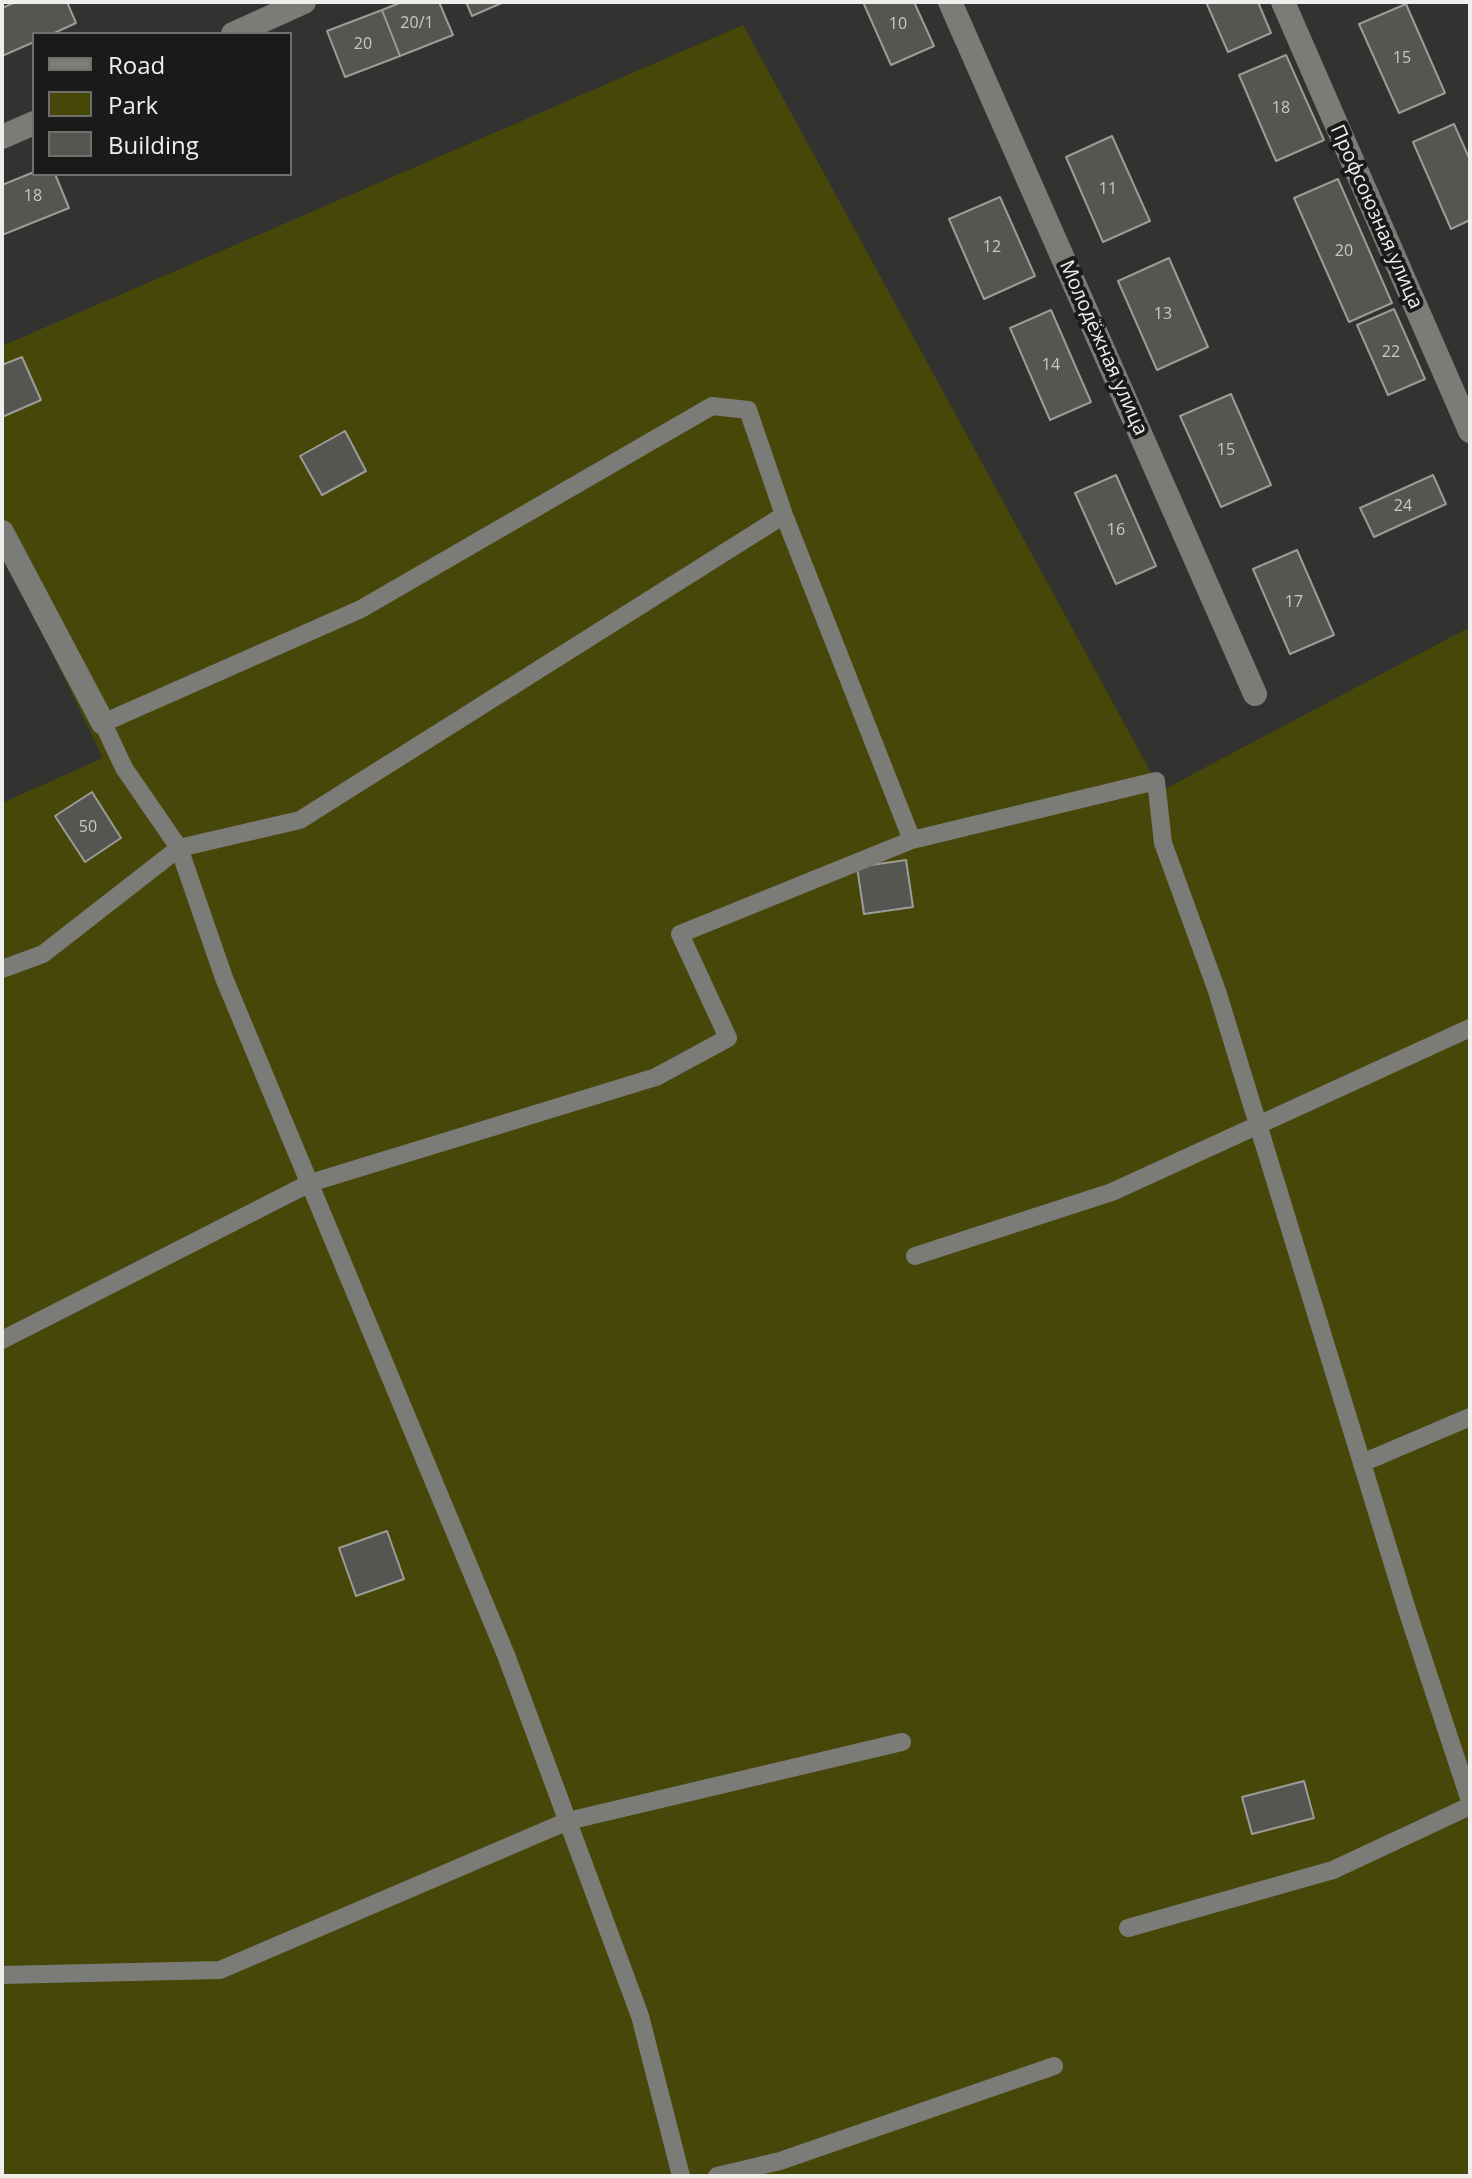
<!DOCTYPE html>
<meta charset="utf-8">
<style>
body{margin:0}
#map{position:relative;width:1472px;height:2178px;overflow:hidden;background:#323330;font-family:"Open Sans",sans-serif}
canvas{display:block}
.frame{position:absolute;inset:0;border:4px solid #eeeeec;pointer-events:none}
.legend{position:absolute;left:32px;top:32px;width:260px;height:144px;box-sizing:border-box;background:#1a1a19;border:2px solid #6f6f6d;margin:0;padding:10px 14px;list-style:none;font-size:24px;color:#eeeeec}
.legend li{display:flex;align-items:center;gap:16px;height:40px}
.legend b{width:40px;border:2px solid #6f6f6d}
</style>
<div id="map">
<canvas width="1472" height="2178"></canvas>
<div class="frame"></div>
<ul class="legend">
<li><b style="height:10px;background:#7b7b78"></b>Road</li>
<li><b style="height:22px;background:#474709"></b>Park</li>
<li><b style="height:22px;background:#555552"></b>Building</li>
</ul>
</div>
<script>
const context = document.querySelector('canvas').getContext('2d');
context.lineJoin = 'round';
function fill(path, color) {
  context.fillStyle = color;
  context.fill(path, 'evenodd');
}
function shape(rows) {
  const path = new Path2D();
  for (const r of rows) {
    path.moveTo(r[0], r[1]);
    for (let i = 2; i < r.length; i += 2) path.lineTo(r[i], r[i + 1]);
  }
  return path;
}
function stroke(path, color, width, dash) {
  context.strokeStyle = color;
  context.lineWidth = width;
  context.lineCap = dash ? 'butt' : 'round';
  context.setLineDash(dash || []);
  context.stroke(path);
}
function write(font, color, halo, rows, align = 'center') {
  context.font = font + ' "Open Sans",sans-serif';
  context.lineWidth = 8;
  context.setLineDash([]);
  context.textBaseline = 'middle';
  context.strokeStyle = halo;
  context.fillStyle = color;
  for (const [text, x, y, turn = 0] of rows) {
    context.save();
    context.translate(x, y);
    context.rotate((+turn || 0) * Math.PI / 180);
    context.textAlign = isNaN(turn) ? turn : align;
    if (halo) context.strokeText(text, 0, 0);
    context.fillText(text, 0, 0);
    context.restore();
  }
}
fill(shape([
 [743,25,1161,791,1470,627,1470,2176,2,2176,2,803,103,758,2,548,2,346]
]), '#474709');
const building = shape([
 [16,2,67,2,76,23,52,34,34,34,34,42,2,56,2,8,16,2],
 [402,2,439,2,453,35,400,56,382,10,402,2],
 [466,2,504,2,472,16,466,2],
 [863,2,914,2,934,46,891,65,863,2],
 [1206,2,1258,2,1271,33,1228,52,1206,2],
 [1406,4,1445,93,1399,113,1359,24,1406,4],
 [382,10,400,56,345,77,327,31,382,10],
 [1286,55,1324,140,1276,161,1239,75,1286,55],
 [1454,124,1470,160,1470,220,1451,229,1413,142,1454,124],
 [1112,136,1150,221,1103,242,1066,157,1112,136],
 [34,172,55,174,69,208,2,235,2,185,34,172],
 [1338,179,1392,303,1349,322,1294,198,1338,179],
 [1000,197,1035,276,984,299,949,219,1000,197],
 [1169,258,1208,347,1157,370,1118,281,1169,258],
 [1394,309,1425,379,1388,395,1357,325,1394,309],
 [1051,310,1091,402,1050,420,1010,328,1051,310],
 [22,357,41,400,2,417,2,365,22,357],
 [1231,394,1271,485,1221,507,1180,416,1231,394],
 [345,431,366,471,322,495,300,456,345,431],
 [1116,475,1156,566,1116,584,1075,493,1116,475],
 [1433,475,1446,504,1374,537,1360,508,1433,475],
 [1297,550,1334,635,1290,654,1253,569,1297,550],
 [92,792,121,838,85,862,55,816,92,792],
 [906,860,913,907,864,914,857,867,906,860],
 [387,1531,404,1579,356,1596,339,1548,387,1531],
 [1304,1781,1314,1818,1252,1834,1242,1797,1304,1781]
]);
fill(building, '#555552');
stroke(building, '#9b9b98', 2);
stroke(shape([
 [2,969,43,954,179,848,300,820,784,515],
 [915,1256,1112,1192,1470,1028],
 [2,1340,310,1183,656,1077,728,1038,680,934,912,840,1156,781,1163,843,1217,991,1408,1613,1470,1801],
 [1362,1463,1470,1417],
 [1128,1928,1333,1870,1470,1806],
 [2,1975,220,1970,568,1821,902,1742],
 [681,2176,640,2016,506,1655,224,978,179,848,124,768,103,723,361,609,712,406,748,410,784,515,912,840],
 [717,2176,780,2161,1054,2066]
]), '#7b7b78', 18);
stroke(shape([
 [950,2,1255,694],
 [1283,2,1470,431],
 [233,34,304,2],
 [2,137,34,123],
 [2,532,103,723]
]), '#7b7b78', 24);
write('16px', '#c8c8c6', null, [
 ["20/1",417,23],
 ["10",898,24],
 ["20",363,44],
 ["15",1402,58],
 ["18",1281,108],
 ["11",1108,189],
 ["18",33,196],
 ["12",992,247],
 ["20",1344,251],
 ["13",1163,314],
 ["22",1391,352],
 ["14",1051,365],
 ["15",1226,450],
 ["24",1403,506],
 ["16",1116,530],
 ["17",1294,602],
 ["50",88,827]
]);
write('20px', '#eeeeec', '#1a1a19', [
 ["Профсоюзная улица",1376,217,66],
 ["Молодёжная улица",1103,348,66]
]);
</script>
